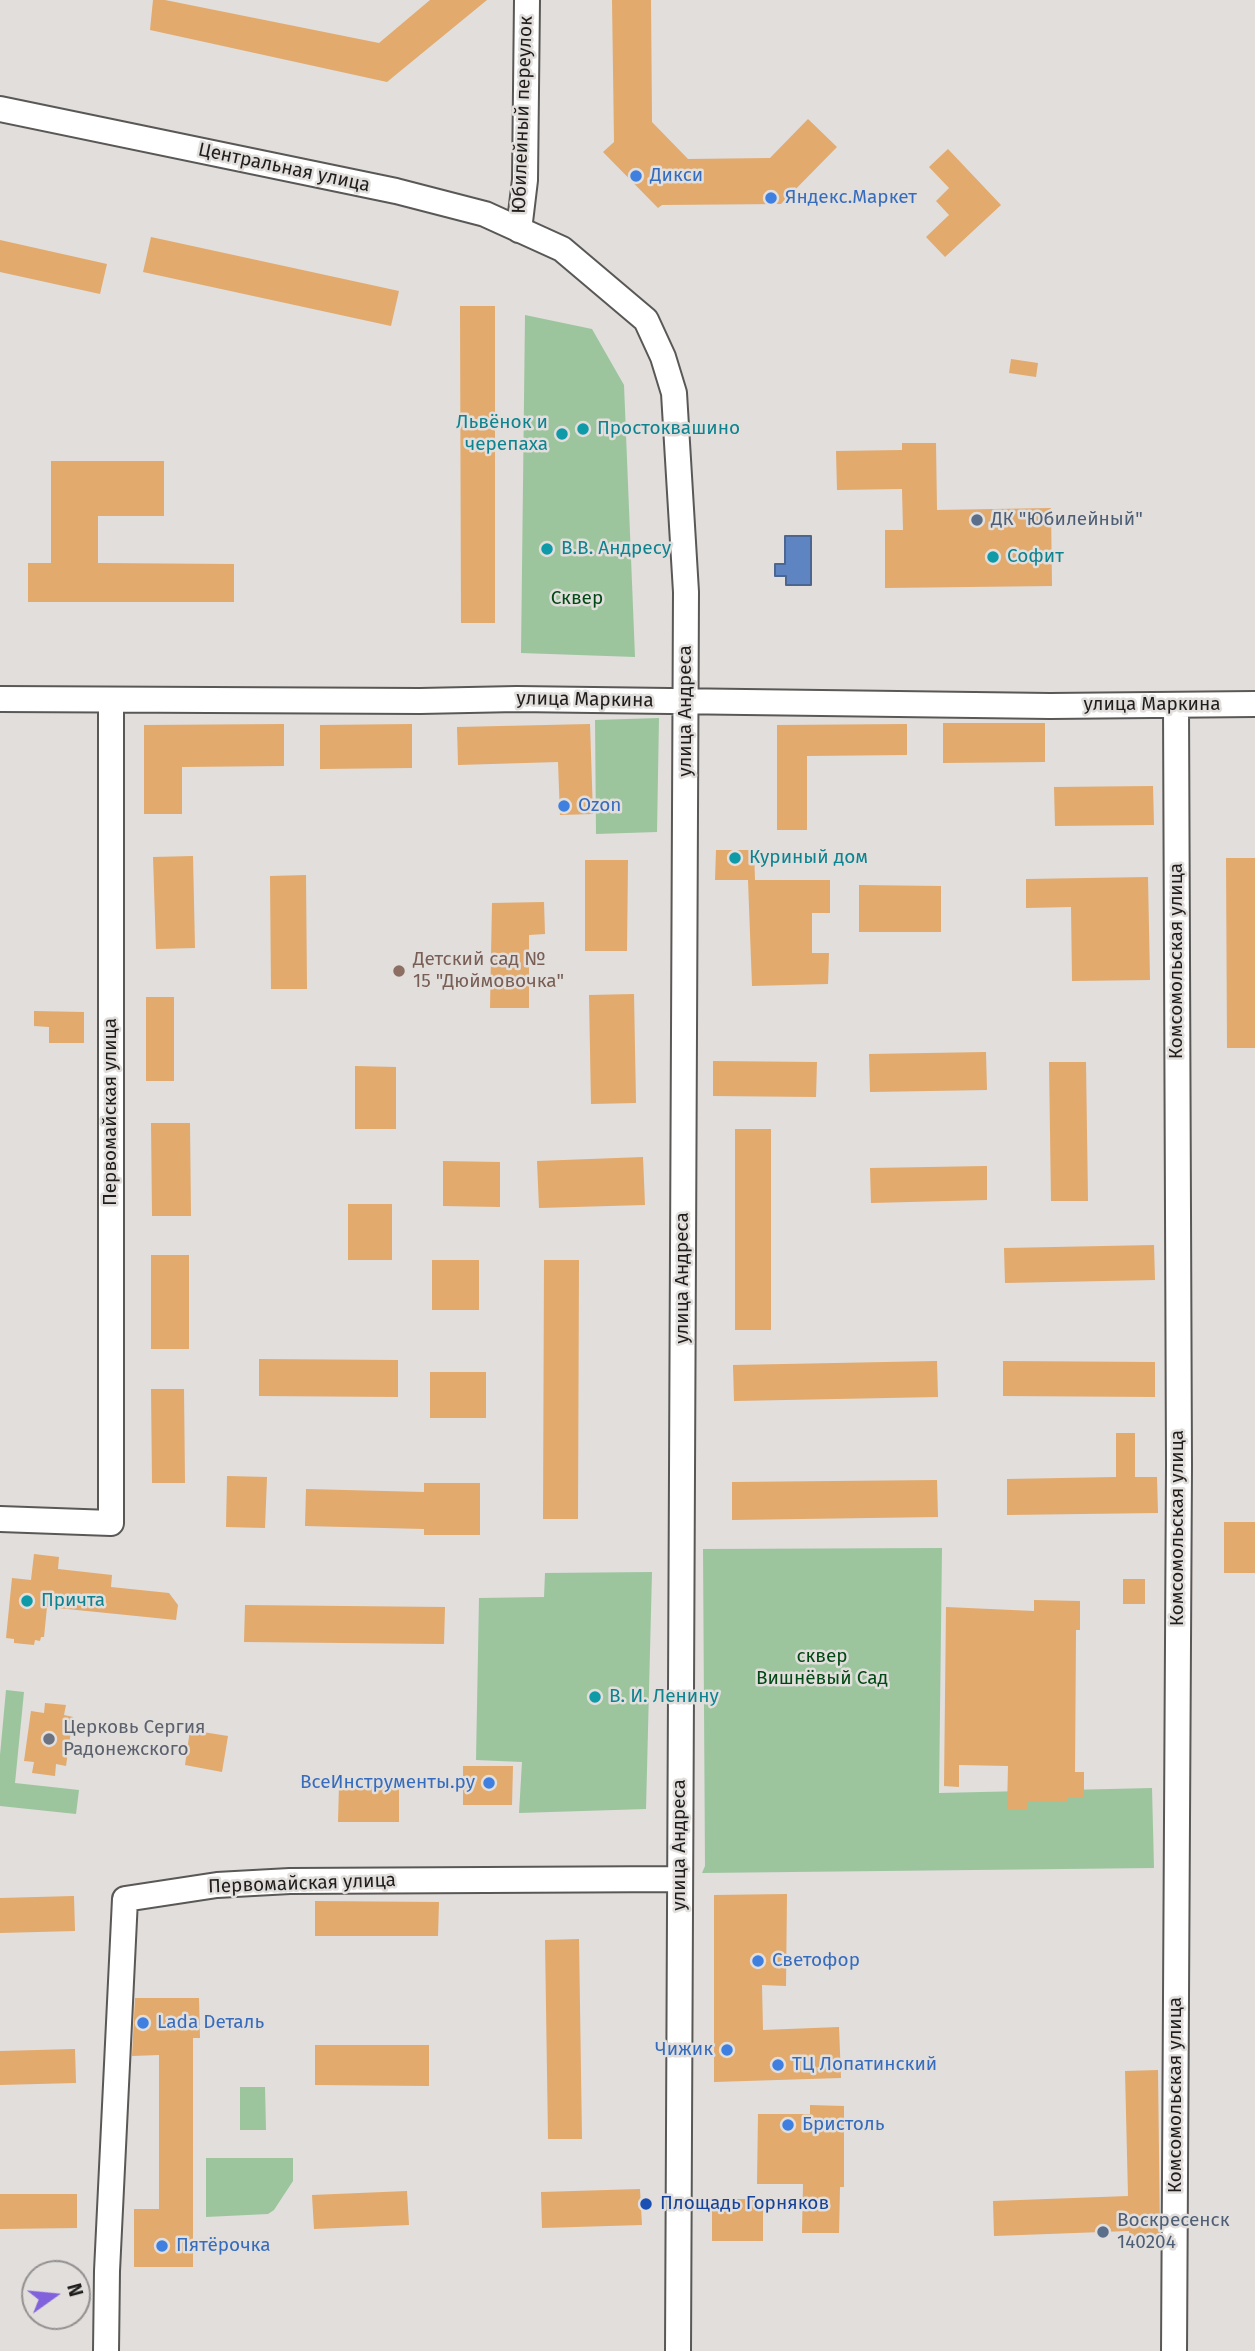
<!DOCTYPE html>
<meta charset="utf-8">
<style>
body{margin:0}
#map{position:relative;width:1255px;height:2351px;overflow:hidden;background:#e1dedc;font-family:"Fira Sans",sans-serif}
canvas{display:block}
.north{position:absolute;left:21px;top:2260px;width:70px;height:70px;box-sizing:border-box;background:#e1dedc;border:2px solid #939190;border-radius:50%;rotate:75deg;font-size:19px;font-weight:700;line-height:28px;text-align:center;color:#1f1e1d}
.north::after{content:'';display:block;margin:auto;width:24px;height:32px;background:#8162dc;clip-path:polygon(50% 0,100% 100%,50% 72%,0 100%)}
</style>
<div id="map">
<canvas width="1255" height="2351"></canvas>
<div class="north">N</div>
</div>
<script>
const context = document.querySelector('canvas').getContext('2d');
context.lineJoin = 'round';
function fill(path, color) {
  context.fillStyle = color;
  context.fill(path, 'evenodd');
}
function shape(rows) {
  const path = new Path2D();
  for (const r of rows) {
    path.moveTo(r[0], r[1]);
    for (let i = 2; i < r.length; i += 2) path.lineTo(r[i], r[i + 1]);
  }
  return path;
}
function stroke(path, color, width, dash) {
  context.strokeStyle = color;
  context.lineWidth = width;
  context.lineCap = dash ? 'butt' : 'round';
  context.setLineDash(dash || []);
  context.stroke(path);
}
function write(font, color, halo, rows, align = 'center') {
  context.font = font + ' "Fira Sans",sans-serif';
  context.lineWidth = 5;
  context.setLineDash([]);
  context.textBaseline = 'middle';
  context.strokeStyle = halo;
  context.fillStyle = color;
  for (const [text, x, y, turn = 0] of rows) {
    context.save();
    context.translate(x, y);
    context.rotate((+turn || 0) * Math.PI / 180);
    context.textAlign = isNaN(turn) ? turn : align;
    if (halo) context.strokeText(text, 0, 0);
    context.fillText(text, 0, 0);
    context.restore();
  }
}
fill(shape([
 [525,315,592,329,624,385,635,657,521,653],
 [659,718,657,832,596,834,595,720],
 [942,1548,939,1793,1152,1788,1154,1868,702,1873,705,1866,703,1549],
 [652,1572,646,1809,519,1813,522,1762,476,1760,479,1598,544,1597,545,1573],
 [6,1690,24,1692,15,1783,79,1790,76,1814,0,1806,0,1755],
 [240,2087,265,2087,266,2130,240,2130],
 [206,2158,293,2158,293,2181,274,2210,268,2214,206,2217]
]), '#9cc59e');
const water = shape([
 [785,536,811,536,811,585,786,585,786,576,775,576,775,564,785,564,785,536]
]);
fill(water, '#5e85c2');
stroke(water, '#4b6690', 2);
fill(shape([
 [153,0,165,0,379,43,430,0,487,0,387,82,150,30],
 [612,0,651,0,652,122,688,159,770,158,808,119,837,147,781,204,662,205,658,208,603,152,614,142],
 [948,149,1001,205,945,257,926,237,949,215,936,201,949,188,929,167],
 [151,237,399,291,391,326,143,272],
 [0,240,107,264,100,294,0,272],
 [460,306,495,306,495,623,461,623],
 [1011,359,1038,363,1036,377,1009,373],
 [902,443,936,443,937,510,1051,508,1052,586,885,588,885,530,903,530,902,489,837,490,836,451,902,450],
 [51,461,164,461,164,516,98,516,98,563,234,564,234,602,28,602,28,563,51,563],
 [943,723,1045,723,1045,762,943,763],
 [284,724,284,766,182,767,182,814,144,814,144,725],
 [412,724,412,768,320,769,320,725],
 [590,724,593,814,560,815,558,762,458,765,457,727],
 [907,724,907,755,807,756,807,830,777,830,777,725],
 [1153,786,1154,825,1055,826,1054,787],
 [716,850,754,850,755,880,830,880,830,913,812,913,812,953,829,953,828,984,752,986,748,880,715,880],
 [193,856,195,948,156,949,153,857],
 [1226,858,1255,858,1255,1048,1227,1048],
 [585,860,628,860,627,951,585,951],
 [306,875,307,989,271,989,270,876],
 [1148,877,1150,980,1072,981,1071,907,1026,908,1026,879],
 [859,885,941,886,941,932,859,932],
 [544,902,545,934,529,935,529,1008,490,1008,492,903],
 [634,994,636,1103,591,1104,589,995],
 [146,997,174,997,174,1081,146,1081],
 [34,1011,84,1012,84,1043,49,1043,49,1027,34,1026],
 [986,1052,987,1090,870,1092,869,1054],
 [713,1061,817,1062,816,1097,713,1096],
 [1049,1062,1086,1062,1088,1201,1051,1201],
 [355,1066,396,1067,396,1129,355,1129],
 [151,1123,190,1123,191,1216,152,1216],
 [735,1129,771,1129,771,1330,735,1330],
 [643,1157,645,1205,539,1208,537,1161],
 [443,1161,500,1162,500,1207,443,1206],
 [987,1166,987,1200,871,1203,870,1168],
 [348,1204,392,1204,392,1260,348,1260],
 [1154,1245,1155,1280,1005,1283,1004,1248],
 [151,1255,189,1255,189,1349,151,1349],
 [432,1260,479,1260,479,1310,432,1310],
 [544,1260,579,1260,578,1519,543,1519],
 [259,1359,398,1360,398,1397,259,1396],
 [937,1361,938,1397,734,1401,733,1365],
 [1003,1361,1155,1362,1155,1397,1003,1396],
 [430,1372,486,1372,486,1418,430,1418],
 [151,1389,184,1389,185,1483,152,1483],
 [1116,1433,1135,1433,1135,1477,1157,1477,1158,1513,1007,1515,1007,1479,1116,1477],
 [227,1476,267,1477,265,1528,226,1527],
 [937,1480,938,1517,732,1520,732,1482],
 [424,1483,480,1483,480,1535,424,1535,424,1529,305,1526,306,1489,424,1492],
 [1224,1522,1255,1522,1255,1573,1224,1573],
 [34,1554,59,1557,58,1569,112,1575,111,1587,169,1593,178,1605,176,1620,47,1607,44,1637,41,1637,40,1641,35,1640,34,1645,14,1643,14,1639,6,1638,12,1578,31,1580],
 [1123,1579,1145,1579,1145,1604,1123,1604],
 [1034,1600,1080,1601,1080,1630,1076,1630,1075,1772,1084,1772,1084,1798,1067,1798,1067,1801,1027,1801,1027,1809,1007,1809,1008,1766,959,1765,959,1787,944,1786,946,1607,1034,1611],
 [245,1605,445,1607,444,1644,244,1642],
 [45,1703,66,1705,64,1715,73,1717,66,1766,56,1764,55,1776,32,1773,34,1762,24,1761,31,1711,44,1713],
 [190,1730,228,1736,222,1772,185,1765],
 [463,1766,513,1766,512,1805,463,1805],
 [339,1786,399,1786,399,1822,338,1822],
 [787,1894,786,1986,762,1985,763,2030,839,2027,841,2078,714,2082,714,1895],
 [74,1896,75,1931,0,1933,0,1898],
 [315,1901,439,1902,438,1936,315,1936],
 [579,1939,582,2139,548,2139,545,1940],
 [135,1998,199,1998,200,2038,193,2038,193,2267,134,2267,134,2209,159,2209,159,2055,132,2056],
 [315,2045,429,2045,429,2086,315,2085],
 [75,2049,76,2083,0,2085,0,2051],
 [1158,2070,1160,2235,1129,2236,1129,2231,994,2236,993,2201,1128,2196,1125,2071],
 [810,2105,844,2106,844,2187,840,2187,839,2233,802,2233,803,2184,757,2184,758,2114,810,2114],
 [640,2189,642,2225,542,2228,541,2192],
 [407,2191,409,2225,314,2229,312,2195],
 [0,2194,77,2194,77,2228,0,2229],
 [712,2199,763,2199,763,2241,712,2241]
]), '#e2aa6c');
const minor = shape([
 [0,109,396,191,485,214,562,249,646,320,663,357,674,393,686,592,678,2351],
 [519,230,525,180,527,0],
 [0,699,420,701,517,699,1050,706,1255,704],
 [0,1519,111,1523,111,701],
 [106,2351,107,2271,125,1899,217,1885,290,1881,680,1879],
 [1174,2351,1179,1465,1176,705]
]);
stroke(minor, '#5a5856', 28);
stroke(minor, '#fff', 24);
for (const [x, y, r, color] of [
 [636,176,7,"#3f7fe0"],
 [771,198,7,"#3f7fe0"],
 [583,429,7,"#0f9aa8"],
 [562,434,7,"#0f9aa8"],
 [977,520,7,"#5c6f8a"],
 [547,549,7,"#0f9aa8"],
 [993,557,7,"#0f9aa8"],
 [564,806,7,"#3f7fe0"],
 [735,858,7,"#0f9aa8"],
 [399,971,7,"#8d6e63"],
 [27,1601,7,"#0f9aa8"],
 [595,1697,7,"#0f9aa8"],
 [49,1739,7,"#6b7280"],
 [489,1783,7,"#3f7fe0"],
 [758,1961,7,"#3f7fe0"],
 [143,2023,7,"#3f7fe0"],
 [727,2050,7,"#3f7fe0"],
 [778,2065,7,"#3f7fe0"],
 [788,2125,7,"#3f7fe0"],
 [646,2204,7,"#1a4fb4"],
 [1103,2232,7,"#5c6f8a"],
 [162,2246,7,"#3f7fe0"]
]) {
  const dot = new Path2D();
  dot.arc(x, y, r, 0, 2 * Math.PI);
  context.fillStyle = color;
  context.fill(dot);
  stroke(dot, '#e1dedc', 2.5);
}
write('19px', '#1f1e1d', '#e1dedc', [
 ["Юбилейный переулок",523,115,-88],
 ["Центральная улица",284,168,12],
 ["улица Маркина",585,700,1],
 ["улица Маркина",1152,705],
 ["улица Андреса",686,711,-90],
 ["Комсомольская улица",1177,961,-90],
 ["Первомайская улица",111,1112,-90],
 ["улица Андреса",683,1278,-90],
 ["Комсомольская улица",1178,1528,-90],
 ["улица Андреса",680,1845,-90],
 ["Первомайская улица",302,1884,-2],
 ["Комсомольская улица",1176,2095,-90]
]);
write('19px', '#366cbe', '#e1dedc', [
 ["Дикси",650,176],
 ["Яндекс.Маркет",785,198],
 ["Ozon",578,806],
 ["ВсеИнструменты.ру",475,1783,"right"],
 ["Светофор",772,1961],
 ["Lada Dеталь",157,2023],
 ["Чижик",713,2050,"right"],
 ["ТЦ Лопатинский",792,2065],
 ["Бристоль",802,2125],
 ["Пятёрочка",176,2246]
], 'left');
write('19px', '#0d838f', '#e1dedc', [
 ["Львёнок и",548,423,"right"],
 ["черепаха",548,445,"right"],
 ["Простоквашино",597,429],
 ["В.В. Андресу",561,549],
 ["Софит",1007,557],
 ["Куриный дом",749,858],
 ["Причта",41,1601],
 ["В. И. Ленину",609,1697]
], 'left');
write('19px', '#4e5e75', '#e1dedc', [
 ["ДК \"Юбилейный\"",991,520],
 ["Воскресенск",1117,2221],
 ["140204",1117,2243]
], 'left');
write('19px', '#014914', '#e1dedc', [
 ["Сквер",577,599],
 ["сквер",822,1657],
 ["Вишнёвый Сад",822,1679]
]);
write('19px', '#785e54', '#e1dedc', [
 ["Детский сад №",413,960],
 ["15 \"Дюймовочка\"",413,982]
], 'left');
write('19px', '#5b616d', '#e1dedc', [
 ["Церковь Сергия",63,1728],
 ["Радонежского",63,1750]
], 'left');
write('19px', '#164399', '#e1dedc', [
 ["Площадь Горняков",660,2204]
], 'left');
</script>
